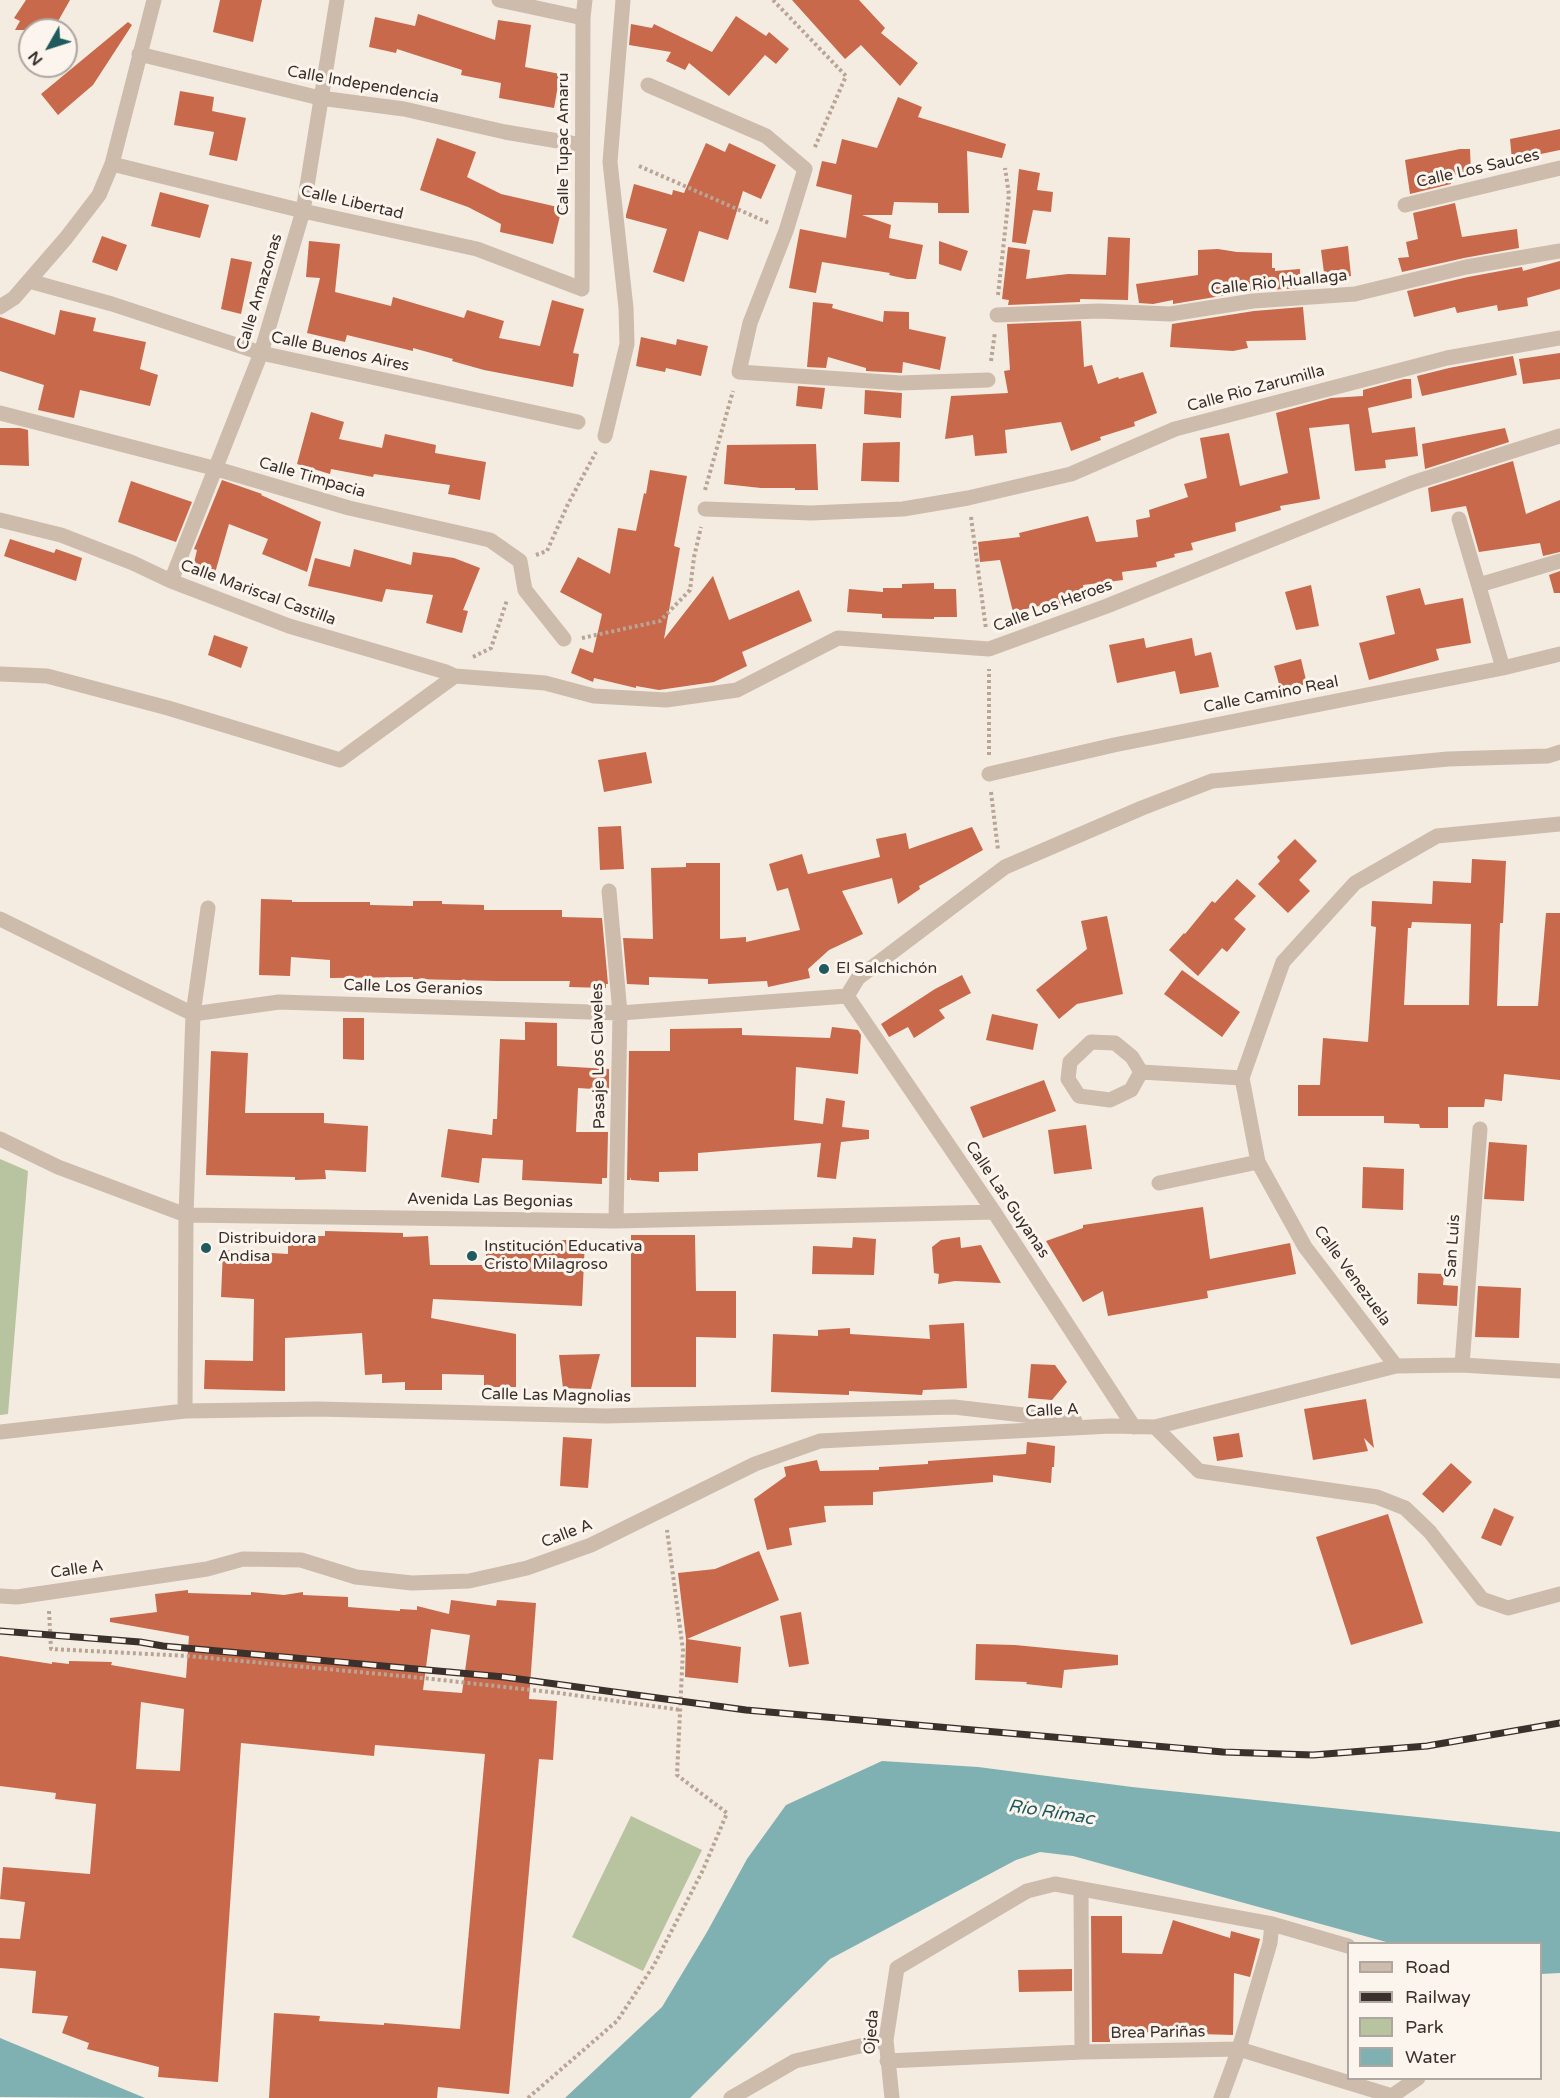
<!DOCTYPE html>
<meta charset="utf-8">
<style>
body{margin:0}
#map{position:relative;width:1560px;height:2098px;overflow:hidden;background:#f4ebe1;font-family:"Varela Round",sans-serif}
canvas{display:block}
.legend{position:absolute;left:1347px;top:1942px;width:195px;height:138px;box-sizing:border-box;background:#fbf5ee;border:2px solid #aea6a0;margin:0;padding:8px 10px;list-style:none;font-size:18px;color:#3b302b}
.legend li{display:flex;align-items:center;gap:12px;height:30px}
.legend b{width:30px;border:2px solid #aea6a0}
.north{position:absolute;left:18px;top:18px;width:60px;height:60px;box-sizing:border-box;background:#fbf5ee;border:2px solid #aea6a0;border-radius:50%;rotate:231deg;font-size:16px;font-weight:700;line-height:24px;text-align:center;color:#3b302b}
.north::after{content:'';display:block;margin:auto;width:21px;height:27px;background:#1f5a5e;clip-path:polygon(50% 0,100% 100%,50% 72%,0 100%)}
</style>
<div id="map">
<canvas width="1560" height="2098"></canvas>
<ul class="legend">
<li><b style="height:8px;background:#cdbbac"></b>Road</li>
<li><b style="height:8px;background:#3b302b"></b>Railway</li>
<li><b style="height:16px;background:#b8c4a0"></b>Park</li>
<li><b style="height:16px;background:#7fb0b2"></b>Water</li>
</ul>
<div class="north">N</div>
</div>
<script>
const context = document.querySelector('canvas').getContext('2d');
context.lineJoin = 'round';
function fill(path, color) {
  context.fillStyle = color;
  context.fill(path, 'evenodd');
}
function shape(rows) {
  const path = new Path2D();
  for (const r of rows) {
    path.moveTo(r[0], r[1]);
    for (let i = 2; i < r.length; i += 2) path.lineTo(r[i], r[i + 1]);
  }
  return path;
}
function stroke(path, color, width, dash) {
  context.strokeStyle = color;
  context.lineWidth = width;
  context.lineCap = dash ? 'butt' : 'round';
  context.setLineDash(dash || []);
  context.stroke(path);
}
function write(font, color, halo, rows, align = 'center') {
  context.font = font + ' "Varela Round",sans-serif';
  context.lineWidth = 6;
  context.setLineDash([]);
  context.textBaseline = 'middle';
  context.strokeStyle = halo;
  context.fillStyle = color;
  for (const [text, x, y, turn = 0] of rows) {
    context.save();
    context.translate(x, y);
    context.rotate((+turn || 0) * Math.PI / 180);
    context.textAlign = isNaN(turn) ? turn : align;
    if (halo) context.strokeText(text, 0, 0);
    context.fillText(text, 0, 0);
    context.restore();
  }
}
fill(shape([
 [0,1159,28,1171,8,1414,0,1415],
 [631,1816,702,1850,643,1971,572,1937]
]), '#b8c4a0');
fill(shape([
 [882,1761,978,1767,1132,1787,1560,1832,1560,1973,1541,1974,1540,1944,1390,1943,1073,1856,1040,1852,1016,1860,830,1959,690,2098,565,2098,662,2007,707,1932,747,1859,786,1805],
 [0,2038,145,2098,0,2097]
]), '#7fb0b2');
fill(shape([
 [26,0,70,0,53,30,15,30,20,21,14,18],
 [220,0,262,0,253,42,213,32],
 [792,0,859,0,885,28,881,33,918,63,900,86,861,45,845,59],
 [418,14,495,40,498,20,531,25,525,67,560,74,554,108,499,98,501,83,461,75,462,70,397,49,396,53,369,47,375,17,415,26],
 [736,16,766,36,769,32,789,49,776,64,765,55,729,96,689,63,685,70,666,61,671,52,629,45,631,24,652,28,654,24,712,52],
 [128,22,132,25,93,85,58,115,41,94],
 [180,91,214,97,212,111,246,118,237,161,209,155,214,132,174,125],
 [898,97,922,107,918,117,1006,144,1002,158,967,151,969,213,938,213,938,203,894,202,892,215,862,215,891,225,889,238,923,245,916,279,907,279,889,275,890,273,822,262,816,293,789,288,800,229,846,238,852,195,816,186,822,161,836,164,842,139,877,148],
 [1560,129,1560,150,1512,160,1510,139],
 [437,138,476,152,467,177,501,194,562,208,553,244,500,232,501,224,468,207,420,190],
 [706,143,725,152,729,143,776,165,761,199,743,191,728,240,699,231,684,282,653,272,667,229,626,218,626,215,634,184,672,195,673,190,684,193],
 [1460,149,1470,149,1471,174,1449,175,1451,184,1410,194,1405,160],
 [1019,169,1040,173,1037,190,1053,192,1051,212,1033,210,1026,244,1012,242],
 [160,192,209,205,200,238,151,226],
 [1455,203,1462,237,1517,229,1519,248,1464,258,1402,272,1398,258,1409,257,1406,242,1418,239,1413,213],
 [102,236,127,245,117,271,92,262],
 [1108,237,1130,238,1128,300,1080,299,1080,302,1008,305,1009,300,1002,299,1008,247,1030,250,1026,279,1068,274,1106,275],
 [309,241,340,244,335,292,391,306,393,297,464,318,467,310,504,321,499,338,540,346,552,300,584,309,573,353,579,354,573,387,484,370,452,361,453,359,413,348,413,351,347,335,345,342,307,333,320,278,306,277],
 [939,241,968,251,961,271,939,264],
 [1348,246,1351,276,1325,280,1321,250],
 [1218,249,1237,252,1272,253,1272,268,1275,268,1275,271,1300,269,1301,288,1251,291,1173,304,1173,300,1153,304,1139,303,1136,284,1198,275,1198,250],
 [231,258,252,262,241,314,221,309],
 [1560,261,1560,289,1527,298,1528,306,1498,311,1497,305,1457,313,1455,307,1414,317,1407,291,1468,277,1522,267,1523,271],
 [813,302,833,304,832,308,883,322,884,311,909,312,909,329,946,337,940,370,903,362,902,373,866,371,866,368,828,357,826,368,807,367],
 [1303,307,1306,340,1246,341,1248,348,1233,351,1170,347,1172,324,1254,311],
 [60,310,96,318,93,331,146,342,140,369,158,375,150,406,80,390,74,418,38,410,44,385,0,371,0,317,55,335],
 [1081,321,1084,367,1092,365,1098,384,1118,377,1119,379,1143,372,1157,413,1134,422,1135,426,1100,437,1101,440,1071,451,1061,422,1005,430,1007,453,975,456,973,435,945,439,951,396,1008,393,1004,371,1010,370,1007,324],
 [641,337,676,345,677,339,708,346,701,376,666,368,665,372,636,366],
 [1560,353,1560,379,1523,384,1519,359],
 [1513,356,1517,375,1422,396,1417,376,1449,368],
 [1404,379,1411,379,1412,398,1368,408,1372,433,1415,427,1418,456,1385,460,1386,468,1355,471,1349,424,1309,428,1320,499,1280,506,1281,510,1235,523,1236,531,1191,543,1193,550,1174,554,1175,557,1156,562,1157,567,1122,572,1123,580,1083,585,1085,596,1068,599,1069,604,1040,610,1039,606,1013,612,1000,560,980,562,978,542,1020,537,1019,533,1088,516,1096,542,1138,537,1136,520,1150,517,1149,510,1188,497,1184,484,1207,478,1200,438,1229,433,1240,486,1288,473,1276,413,1331,398,1363,396,1363,390],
 [798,386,825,388,822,409,796,406],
 [865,390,902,393,901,418,864,414],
 [311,412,344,422,339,439,382,448,385,434,436,445,435,453,486,462,480,500,448,494,450,485,374,474,373,477,331,469,330,474,297,464],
 [0,428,20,428,28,430,29,466,0,465],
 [1505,428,1509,442,1425,469,1422,444],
 [900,442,899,482,861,481,863,443],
 [816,444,818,490,795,490,795,488,761,488,724,484,727,445],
 [1513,461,1526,514,1560,500,1560,552,1543,556,1540,543,1479,552,1466,506,1431,512,1428,488],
 [650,470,687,476,674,546,680,548,664,639,713,576,729,620,799,590,812,621,742,652,747,666,714,682,659,690,636,686,636,688,594,678,593,682,571,673,580,648,593,653,602,614,560,592,578,557,610,574,618,528,636,531,644,493,646,494],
 [222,480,262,494,261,495,321,522,307,572,262,554,268,539,229,524,215,573,193,567,197,550,194,549],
 [131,481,192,502,176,542,118,522],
 [10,539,54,553,56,549,82,558,76,581,4,556],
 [354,549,411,565,413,552,454,558,480,568,463,610,468,611,462,633,426,623,433,595,386,589,382,602,308,586,315,558,350,567],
 [1560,571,1560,593,1554,593,1549,575],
 [934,583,934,589,956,589,957,617,934,617,934,619,882,618,882,614,847,612,849,589,883,592,883,588,902,588,902,584],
 [1311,585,1319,626,1296,630,1285,592],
 [1420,588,1425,605,1463,598,1471,643,1436,649,1439,660,1369,680,1359,643,1395,634,1386,596],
 [214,635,248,647,241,668,208,655],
 [1144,638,1146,648,1192,638,1195,656,1211,652,1219,687,1180,694,1175,671,1117,683,1109,645],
 [1301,659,1307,684,1281,691,1274,666],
 [646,752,652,783,604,792,598,760],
 [621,826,624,869,600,870,598,827],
 [972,827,983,850,919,886,920,889,898,904,892,878,842,891,863,934,829,950,808,969,810,978,768,987,767,981,708,984,708,979,649,977,649,985,627,984,623,938,653,939,651,868,686,867,686,863,720,863,720,939,746,937,746,942,800,930,788,888,777,891,769,864,802,854,808,874,880,857,876,839,906,833,909,849],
 [1295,839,1317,861,1299,880,1310,891,1288,913,1258,884,1280,861,1277,857],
 [1472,859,1506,861,1503,923,1500,923,1497,1006,1538,1006,1546,913,1560,913,1560,1080,1504,1074,1502,1101,1485,1099,1484,1107,1448,1107,1448,1128,1420,1128,1419,1124,1384,1123,1384,1116,1298,1116,1298,1085,1320,1085,1323,1038,1368,1042,1376,927,1371,926,1372,901,1432,904,1433,881,1471,883],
 [1412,922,1471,924,1469,1005,1404,1005,1408,928,1411,928],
 [1237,879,1256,896,1234,919,1246,929,1227,952,1222,948,1198,976,1169,950,1184,933,1185,934,1212,901,1215,903],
 [261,899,292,900,292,902,370,902,370,905,413,906,413,901,442,901,442,904,484,905,484,910,562,910,562,917,602,918,608,984,606,984,606,988,569,987,570,981,497,981,413,979,413,977,330,978,330,960,291,957,290,976,259,975],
 [1107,916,1123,994,1077,1004,1059,1019,1036,990,1087,949,1081,921],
 [1182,970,1240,1012,1222,1037,1164,994],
 [962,975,971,993,939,1010,945,1018,914,1038,908,1027,889,1037,881,1024,935,989],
 [992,1014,1038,1024,1033,1050,986,1040],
 [343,1018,364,1018,364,1060,343,1059],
 [525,1022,557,1023,557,1066,609,1069,609,1090,578,1088,576,1132,608,1132,607,1178,602,1178,602,1184,522,1180,523,1160,482,1158,479,1183,441,1177,448,1129,492,1135,493,1119,497,1119,500,1039,525,1040],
 [832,1027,858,1030,861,1035,858,1074,796,1067,794,1120,823,1124,826,1098,845,1101,842,1127,869,1130,869,1139,841,1142,836,1179,817,1177,821,1143,698,1153,698,1171,659,1172,659,1182,631,1180,631,1177,630,1180,627,1180,629,1051,670,1051,670,1029,742,1028,742,1035,830,1038],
 [211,1051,248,1053,245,1113,324,1113,324,1123,368,1126,366,1172,325,1170,326,1179,295,1180,295,1177,206,1175],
 [1044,1080,1056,1111,983,1138,970,1107],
 [1086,1125,1092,1169,1054,1174,1048,1130],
 [1489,1142,1527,1145,1524,1201,1484,1199],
 [1363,1167,1404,1169,1403,1210,1362,1208],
 [1203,1207,1210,1259,1290,1243,1296,1274,1207,1291,1208,1298,1108,1316,1103,1291,1083,1302,1046,1241,1083,1228,1083,1225],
 [325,1231,403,1233,403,1237,428,1236,430,1265,486,1265,486,1243,556,1242,556,1240,585,1240,582,1306,433,1299,431,1318,516,1334,516,1387,484,1387,484,1375,442,1374,442,1390,405,1390,405,1382,382,1383,382,1374,365,1375,362,1333,285,1338,285,1391,204,1389,205,1360,253,1361,254,1299,221,1297,223,1250,288,1254,288,1236,325,1236],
 [631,1235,695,1235,696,1291,736,1291,736,1338,696,1337,696,1387,631,1387],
 [853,1237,876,1239,874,1275,812,1274,813,1246,852,1248],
 [960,1237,961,1248,981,1245,1001,1283,955,1281,938,1284,939,1274,934,1273,932,1247,941,1240],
 [1418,1273,1444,1274,1443,1285,1458,1286,1457,1306,1417,1304],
 [1478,1286,1521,1288,1519,1338,1475,1337],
 [964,1323,967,1388,923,1390,922,1395,849,1391,849,1395,771,1392,773,1334,818,1336,818,1330,850,1328,850,1334,930,1339,929,1325],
 [600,1354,591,1389,563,1388,559,1355],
 [1031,1364,1055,1365,1067,1382,1052,1400,1028,1398],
 [1366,1399,1374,1448,1364,1438,1368,1451,1313,1460,1304,1409],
 [1239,1433,1243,1457,1217,1461,1213,1437],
 [563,1437,592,1439,588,1488,560,1486],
 [1027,1442,1055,1446,1054,1467,1052,1467,1051,1483,993,1475,993,1482,873,1492,873,1505,824,1506,826,1522,789,1528,792,1545,767,1550,754,1499,786,1476,784,1467,817,1460,820,1471,879,1470,879,1467,928,1464,928,1461,1026,1454],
 [1451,1463,1472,1482,1443,1513,1422,1494],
 [1494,1508,1514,1517,1501,1546,1481,1538],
 [1388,1514,1423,1623,1351,1645,1316,1537],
 [759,1551,779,1600,687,1639,741,1647,738,1683,685,1677,686,1639,678,1573,715,1569],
 [188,1590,188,1593,251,1595,251,1592,284,1595,303,1592,303,1595,348,1597,348,1607,400,1611,400,1609,417,1610,417,1606,449,1614,451,1600,496,1606,497,1600,536,1603,529,1699,557,1701,553,1760,539,1759,509,2094,438,2087,437,2098,269,2098,274,2013,320,2016,319,2021,384,2025,384,2023,460,2029,485,1754,375,1745,374,1756,241,1743,218,2082,158,2077,159,2067,87,2049,89,2043,62,2033,68,2016,32,2013,36,1971,0,1968,0,1938,20,1939,25,1902,0,1899,3,1867,90,1874,96,1804,55,1799,56,1793,0,1786,0,1656,52,1664,52,1662,69,1664,69,1661,112,1662,111,1665,186,1678,189,1636,110,1622,110,1618,157,1612,155,1594],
 [431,1629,470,1635,462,1693,423,1690],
 [141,1702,184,1709,180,1771,136,1769],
 [801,1612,809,1664,789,1667,780,1616],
 [976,1644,1015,1645,1118,1655,1118,1665,1064,1670,1062,1688,1026,1684,1027,1682,975,1680],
 [1091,1916,1122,1916,1122,1953,1162,1954,1173,1920,1230,1938,1231,1931,1260,1939,1250,1977,1234,1973,1233,2035,1200,2034,1200,2037,1167,2036,1167,2033,1110,2031,1110,2042,1092,2042],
 [1072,1969,1072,1991,1019,1992,1018,1970]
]), '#c8694b');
stroke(shape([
 [773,0,846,76,814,149],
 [639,166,769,223],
 [998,295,1009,195,1005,168],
 [991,361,995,332],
 [705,490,733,391],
 [971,517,986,629],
 [536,555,547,551,568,504,596,452],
 [582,638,660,621,690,590,694,557,701,527],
 [473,657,491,648,507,600],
 [989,755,989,669],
 [991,792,998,850],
 [49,1611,51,1649,188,1656,423,1678,559,1693,681,1710],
 [528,2098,617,2021,654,1965,703,1870,727,1813,677,1775,683,1650,667,1530]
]), '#b9a596', 4, [3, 3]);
stroke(shape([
 [499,0,583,18],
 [139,54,320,98,404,109,505,132,582,145],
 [648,85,766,136,805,169,786,231,750,323,739,372,900,383,988,380],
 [112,164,303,211,477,249,582,289,583,18,585,0],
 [1405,205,1560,168],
 [29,281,112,304,261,353,578,422],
 [0,307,14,298,66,238,99,195,112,164,154,0],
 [997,315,1099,311,1170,314,1253,301,1355,294,1466,267,1560,251],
 [0,413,217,469,349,508,490,540,520,561,525,590,564,639],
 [605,436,627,344,626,308,610,162,623,0],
 [705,509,811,513,903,509,968,498,1071,474,1175,429,1447,358,1560,338],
 [1459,519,1503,668],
 [0,520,61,535,133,563,171,581,289,626,446,672,455,676,545,683,594,696,666,700,737,690,838,638,989,649,1107,606,1412,483,1560,436],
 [171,581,261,353,303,211,337,0],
 [1479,585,1560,561],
 [0,674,47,676,168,708,340,760,455,676],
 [989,774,1114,745,1503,668,1560,654],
 [609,891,620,1013,616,1221],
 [0,919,193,1014,279,1002,620,1013,847,996],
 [847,996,858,978,1005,867,1142,808,1212,781,1448,759,1548,756,1560,752],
 [847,996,994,1212,1134,1427],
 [1141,1072,1131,1090,1110,1100,1079,1096,1068,1079,1070,1062,1091,1042,1115,1043,1132,1057,1141,1072,1242,1078],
 [0,1139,58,1167,186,1215,616,1221,994,1212],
 [1159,1183,1258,1162],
 [1462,1365,1480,1129],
 [1396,1366,1305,1247,1258,1162,1242,1078,1283,962,1355,883,1437,836,1560,824],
 [185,1411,186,1215,193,1014,208,908],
 [1155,1427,1199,1471,1377,1497,1405,1508,1430,1532,1482,1599,1508,1608,1560,1594],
 [0,1432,185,1411,317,1409,606,1416,954,1407,1075,1421],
 [0,1596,17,1597,207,1569,243,1559,301,1560,356,1577,412,1583,469,1581,527,1568,591,1545,755,1464,820,1441,1111,1426,1155,1427,1396,1366,1462,1365,1560,1371],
 [1081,1890,1082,2052],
 [887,2061,1082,2052,1239,2049,1392,2096,1418,2078],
 [731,2098,795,2061,886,2040],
 [892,2098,886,2040,897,1968,1027,1891,1055,1884,1272,1924,1348,1946],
 [1221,2098,1239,2049,1270,1943,1272,1924]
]), '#cdbbac', 15);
const rail = shape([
 [0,1631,140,1642,163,1646,504,1677,746,1710,1223,1752,1313,1755,1427,1746,1560,1723]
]);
stroke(rail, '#3b302b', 7);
stroke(rail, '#fbf5ee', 4.5, [14]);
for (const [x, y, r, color] of [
 [824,969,6,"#1f5a5e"],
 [206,1248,6,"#1f5a5e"],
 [472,1256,6,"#1f5a5e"]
]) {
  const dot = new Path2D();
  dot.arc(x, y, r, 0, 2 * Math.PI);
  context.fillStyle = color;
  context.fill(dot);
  stroke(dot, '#fbf5ee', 2);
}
write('16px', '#3b302b', '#fbf5ee', [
 ["Calle Independencia",363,85,10],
 ["Calle Tupac Amaru",564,144,-90],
 ["Calle Los Sauces",1478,169,-13],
 ["Calle Libertad",352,203,13],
 ["Calle Rio Huallaga",1279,283,-6],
 ["Calle Amazonas",260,292,-73],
 ["Calle Buenos Aires",340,352,12],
 ["Calle Rio Zarumilla",1256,389,-15],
 ["Calle Timpacia",312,478,16],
 ["Calle Mariscal Castilla",258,593,20],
 ["Calle Los Heroes",1053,606,-20],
 ["Calle Camino Real",1271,695,-11],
 ["Calle Los Geranios",413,988,2],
 ["Pasaje Los Claveles",599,1056,-91],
 ["Calle Las Guyanas",1007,1200,56],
 ["Avenida Las Begonias",490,1201,1],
 ["San Luis",1453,1246,-86],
 ["Calle Venezuela",1352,1276,54],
 ["Calle Las Magnolias",556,1396,1],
 ["Calle A",1052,1411,-3],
 ["Calle A",567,1534,-21],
 ["Calle A",77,1570,-8],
 ["Ojeda",872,2032,-85],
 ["Brea Pariñas",1158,2033,-1]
]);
write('16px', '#3b302b', '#fbf5ee', [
 ["El Salchichón",836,969],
 ["Distribuidora",218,1239],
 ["Andisa",218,1257],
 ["Institución Educativa",484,1247],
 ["Cristo Milagroso",484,1265]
], 'left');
write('italic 18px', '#1f5a5e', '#fbf5ee', [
 ["Río Rímac",1051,1813,9]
]);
</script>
